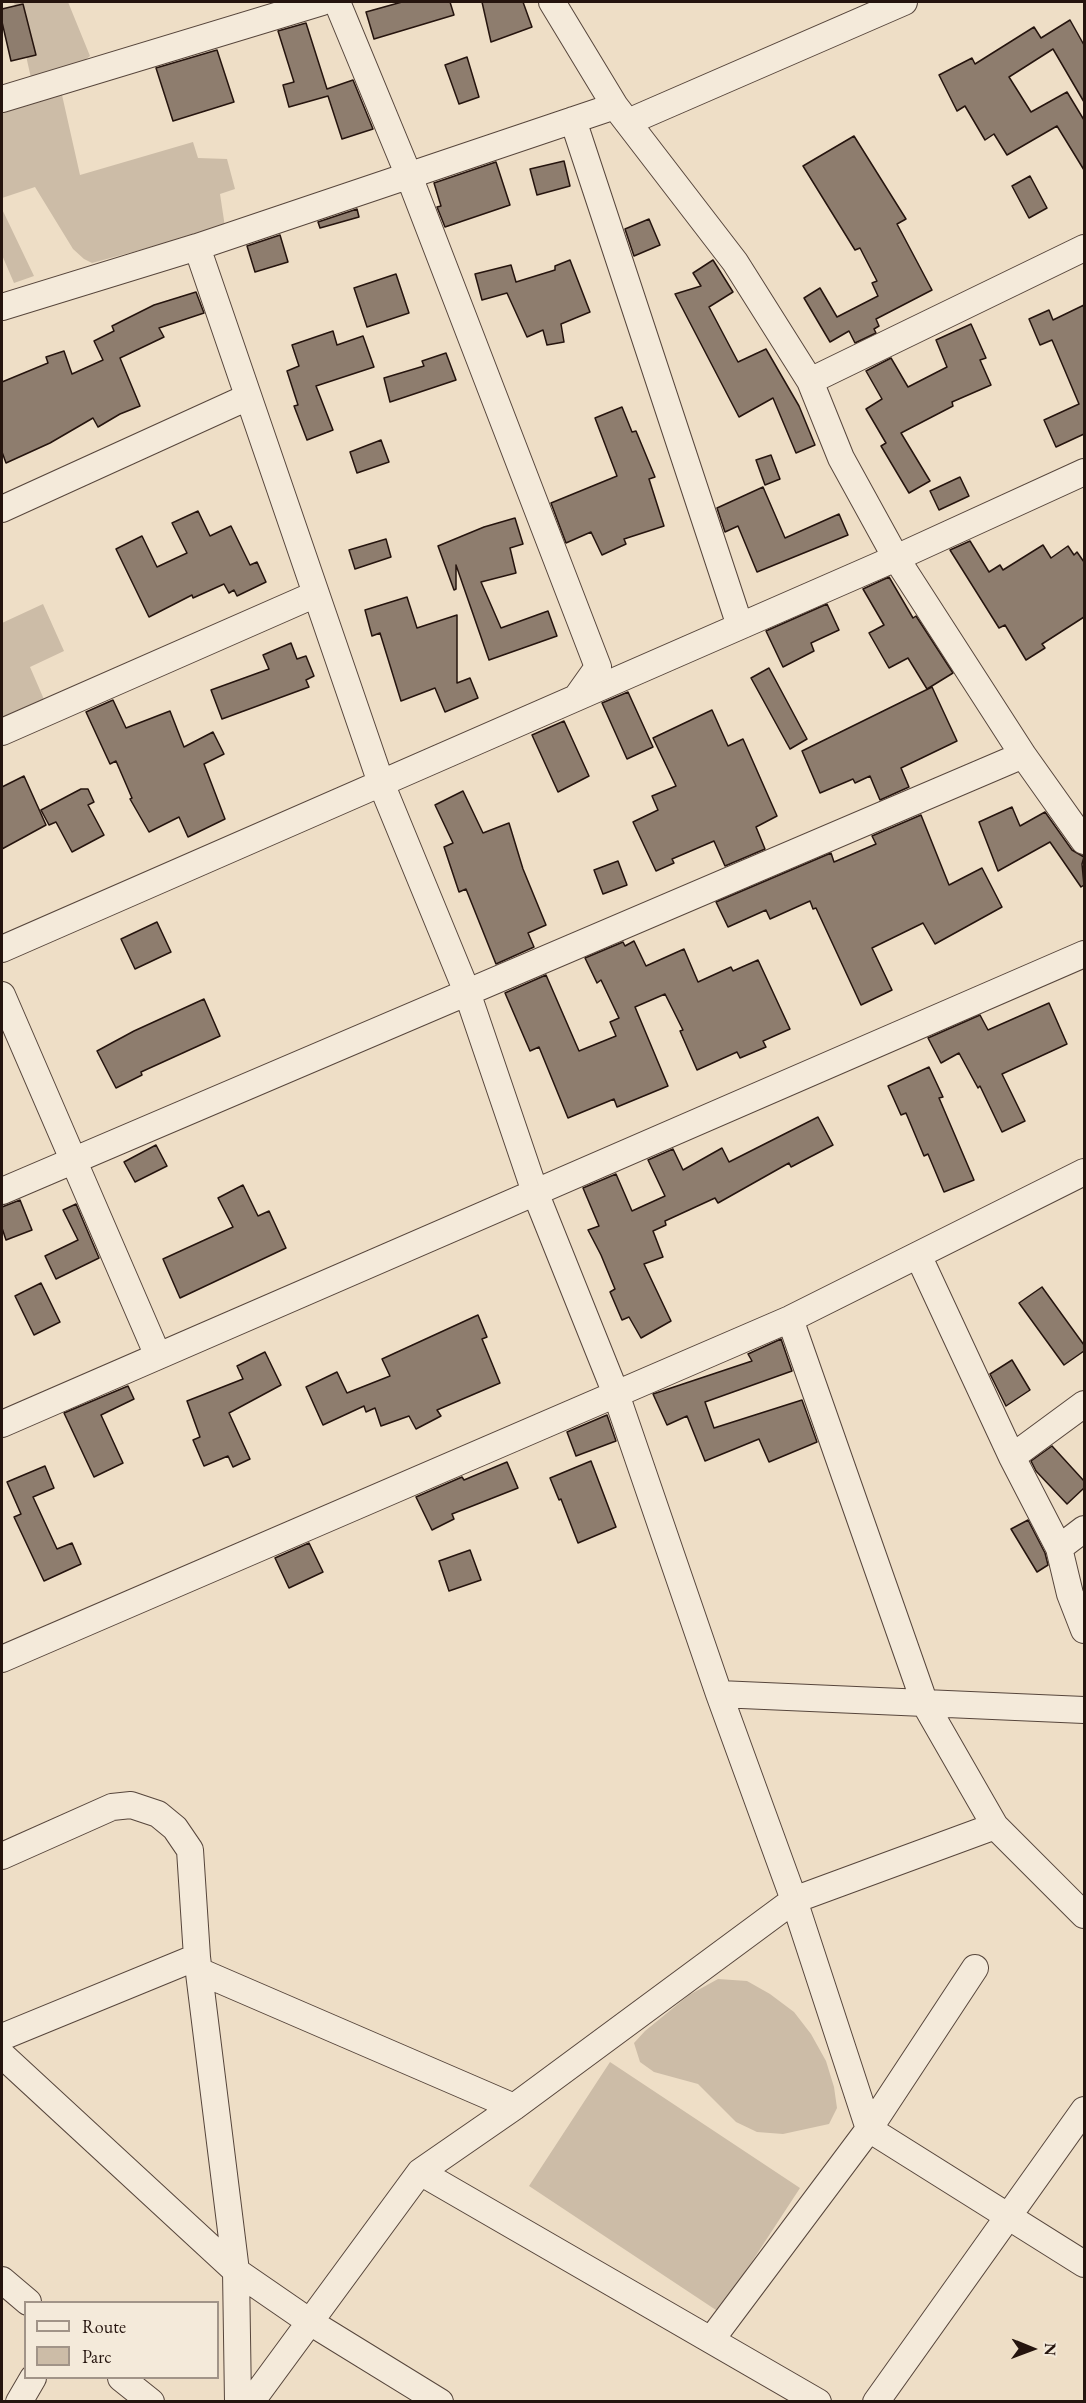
<!DOCTYPE html>
<style>
body{margin:0}
#map{position:relative;width:1086px;height:2403px;overflow:hidden;background:#eedec6;font-family:"EB Garamond",serif}
canvas{display:block}
.frame{position:absolute;inset:0;border:3px solid #25140e;pointer-events:none}
.legend{position:absolute;left:24px;top:2301px;width:195px;height:78px;box-sizing:border-box;background:#f4eada;border:2px solid #a19488;margin:0;padding:8px 10px;list-style:none;font-size:18px;color:#25140e}
.legend li{display:flex;align-items:center;gap:12px;height:30px}
.legend b{width:30px;border:2px solid #a19488}
.north{position:absolute;left:1002px;top:2319px;width:60px;height:60px;-webkit-text-stroke:4px #f4eada;paint-order:stroke;rotate:91deg;font-size:16px;font-weight:700;line-height:24px;text-align:center;color:#25140e}
.north::after{content:'';display:block;margin:auto;width:21px;height:27px;background:#25140e;clip-path:polygon(50% 0,100% 100%,50% 72%,0 100%)}
</style>
<div id="map">
<canvas width="1086" height="2403"></canvas>
<div class="frame"></div>
<ul class="legend">
<li><b style="height:8px;background:#f4eada"></b>Route</li>
<li><b style="height:16px;background:#ccbca7"></b>Parc</li>
</ul>
<div class="north">N</div>
</div>
<script>
const context = document.querySelector('canvas').getContext('2d');
context.lineJoin = 'round';
function fill(path, color) {
  context.fillStyle = color;
  context.fill(path, 'evenodd');
}
function shape(rows) {
  const path = new Path2D();
  for (const r of rows) {
    path.moveTo(r[0], r[1]);
    for (let i = 2; i < r.length; i += 2) path.lineTo(r[i], r[i + 1]);
  }
  return path;
}
function stroke(path, color, width, dash) {
  context.strokeStyle = color;
  context.lineWidth = width;
  context.lineCap = dash ? 'butt' : 'round';
  context.setLineDash(dash || []);
  context.stroke(path);
}
fill(shape([
 [14,2,68,2,90,56,72,71,62,95,80,175,193,142,198,158,227,159,235,189,220,194,225,227,92,263,84,259,73,249,35,187,2,198,2,111,35,96],
 [2,209,34,276,14,283,2,255],
 [43,604,64,651,30,667,52,718,2,743,2,623],
 [718,1979,747,1981,770,1994,794,2012,811,2034,826,2061,834,2087,837,2108,829,2124,783,2134,757,2132,736,2122,698,2084,654,2072,640,2062,634,2043,645,2031,689,1995],
 [610,2062,800,2188,719,2312,529,2186]
]), '#ccbca7');
const building = shape([
 [402,2,450,2,454,15,374,39,366,12,402,2],
 [482,2,523,2,532,27,491,42,482,2],
 [23,4,36,55,11,61,2,22,2,9,23,4],
 [1070,20,1084,45,1084,102,1053,49,1009,77,1031,112,1067,92,1084,120,1084,170,1057,126,1007,155,994,134,985,140,965,106,957,111,939,75,972,58,975,64,1034,27,1041,38,1070,20],
 [306,23,327,89,353,80,373,129,342,139,328,96,289,107,283,85,294,82,278,31,306,23],
 [217,50,234,102,173,121,156,68,217,50],
 [467,57,479,97,459,104,445,65,467,57],
 [854,136,906,219,897,224,932,290,876,319,879,326,874,329,876,333,855,343,849,331,830,342,804,298,820,288,837,317,878,296,872,283,877,281,860,248,855,250,803,166,854,136],
 [564,161,570,186,537,195,530,169,564,161],
 [496,162,510,205,445,227,437,207,441,206,434,183,496,162],
 [1030,176,1047,208,1029,218,1012,186,1030,176],
 [357,209,359,217,320,228,318,222,357,209],
 [649,219,660,245,634,256,625,229,649,219],
 [280,235,288,262,255,272,247,246,280,235],
 [570,260,590,312,561,324,564,342,547,345,543,330,527,337,507,293,482,300,475,274,511,265,516,282,555,270,555,266,570,260],
 [713,260,733,292,709,307,738,362,766,349,799,406,815,445,796,453,773,398,739,417,675,294,701,286,693,273,713,260],
 [396,274,409,313,367,327,354,288,396,274],
 [196,292,204,313,159,328,164,337,120,358,140,406,120,414,98,427,93,418,50,443,6,463,2,452,2,382,48,363,46,357,64,351,72,374,103,360,94,341,114,331,112,326,154,305,196,292],
 [1084,305,1084,434,1056,447,1044,420,1079,404,1052,340,1040,345,1029,319,1049,310,1053,320,1084,305],
 [971,324,986,358,980,360,991,385,952,402,953,406,901,433,930,481,909,493,881,446,886,443,866,409,882,399,866,371,891,358,908,387,947,367,936,340,971,324],
 [333,331,337,345,363,336,374,367,316,386,333,430,307,440,294,406,298,405,287,371,299,366,292,345,333,331],
 [446,353,456,380,390,402,384,378,424,366,422,361,446,353],
 [622,407,632,432,636,431,655,477,649,479,664,526,624,539,626,544,602,555,591,532,566,543,551,503,617,476,595,418,622,407],
 [381,440,389,462,357,473,350,452,381,440],
 [771,455,780,479,765,485,756,460,771,455],
 [960,477,969,496,939,510,930,491,960,477],
 [763,487,785,538,839,514,848,535,757,572,738,526,725,532,717,508,763,487],
 [198,511,210,536,231,526,250,565,257,562,266,582,237,596,234,590,229,593,224,584,193,598,192,595,149,617,116,549,142,536,157,567,187,553,172,523,198,511],
 [515,518,523,544,510,548,516,573,481,582,501,628,548,611,557,636,489,660,456,565,456,589,454,590,438,546,484,527,515,518],
 [386,539,391,557,355,569,349,550,386,539],
 [970,541,989,572,1000,565,1003,570,1043,545,1051,558,1068,546,1074,555,1077,552,1084,562,1084,617,1042,644,1045,648,1026,660,1005,625,999,628,950,550,970,541],
 [889,577,913,618,916,616,953,673,927,689,908,658,889,668,869,633,884,625,863,589,889,577],
 [407,597,417,628,457,615,457,683,470,678,478,698,445,712,435,688,401,701,380,633,372,636,365,610,407,597],
 [827,604,839,630,811,643,814,651,783,667,766,631,827,604],
 [291,643,297,659,306,656,314,676,306,680,309,687,222,719,211,690,269,669,263,655,291,643],
 [769,668,807,739,790,749,751,678,769,668],
 [932,687,957,741,901,768,909,787,880,800,870,776,855,783,853,779,820,793,802,751,932,687],
 [628,692,653,747,627,759,602,703,628,692],
 [113,700,126,728,170,711,184,747,213,732,224,754,204,764,225,819,188,837,179,817,149,832,130,799,132,798,116,761,110,764,86,712,113,700],
 [712,710,728,746,743,739,777,816,756,827,765,849,725,866,714,841,672,859,674,863,656,871,633,822,658,810,652,796,676,786,653,738,712,710],
 [564,721,589,776,558,792,532,735,564,721],
 [24,776,46,825,2,849,2,787,24,776],
 [81,789,88,789,94,802,88,805,104,835,72,852,56,822,49,825,41,810,81,789],
 [463,791,483,833,509,823,523,869,546,925,528,933,534,947,496,964,466,889,459,892,444,847,453,843,435,805,463,791],
 [1012,807,1020,826,1045,812,1072,850,1084,857,1082,864,1084,885,1081,887,1050,842,998,871,979,822,1012,807],
 [921,815,949,885,982,868,1002,907,935,944,923,923,872,948,892,990,861,1005,816,908,813,909,810,901,770,919,766,910,728,927,716,902,831,853,834,862,876,844,872,836,921,815],
 [618,861,627,885,603,894,594,870,618,861],
 [157,922,171,952,135,969,121,939,157,922],
 [634,941,646,966,684,949,698,982,731,967,733,971,758,960,790,1029,763,1041,766,1047,740,1058,737,1052,697,1070,680,1031,683,1030,665,994,635,1007,668,1086,617,1107,614,1099,568,1118,539,1047,530,1051,505,993,546,975,579,1051,616,1036,610,1022,619,1018,601,980,597,983,585,958,623,942,625,946,634,941],
 [204,999,220,1036,141,1072,142,1075,116,1088,97,1051,134,1031,204,999],
 [1049,1003,1067,1044,1002,1074,1025,1121,1002,1132,980,1086,978,1088,959,1053,941,1063,928,1038,980,1015,988,1030,1049,1003],
 [929,1067,943,1097,939,1098,974,1180,944,1192,928,1154,924,1156,906,1113,901,1115,888,1086,929,1067],
 [818,1117,833,1145,791,1167,789,1163,718,1203,715,1198,665,1221,666,1225,653,1231,663,1257,644,1264,671,1321,641,1338,629,1317,622,1320,610,1292,615,1289,601,1255,588,1230,599,1226,583,1188,616,1174,632,1211,665,1196,648,1160,673,1149,683,1170,722,1148,729,1162,818,1117],
 [156,1145,167,1166,135,1182,124,1162,156,1145],
 [243,1185,258,1216,269,1211,286,1248,180,1298,163,1259,233,1227,218,1198,243,1185],
 [20,1200,32,1230,6,1240,2,1228,2,1207,20,1200],
 [76,1204,99,1258,56,1279,45,1256,78,1240,63,1210,76,1204],
 [41,1283,60,1322,34,1335,15,1296,41,1283],
 [1042,1287,1084,1345,1084,1351,1064,1365,1019,1303,1042,1287],
 [478,1315,487,1337,482,1339,500,1383,437,1410,441,1416,416,1429,409,1416,381,1426,375,1408,366,1412,364,1406,323,1425,306,1387,337,1372,347,1393,390,1376,382,1359,478,1315],
 [781,1339,792,1371,705,1402,714,1428,802,1400,817,1442,769,1462,759,1439,705,1461,687,1416,667,1425,653,1394,752,1361,748,1354,781,1339],
 [265,1352,281,1385,229,1413,250,1459,233,1467,228,1456,204,1466,193,1440,200,1437,187,1401,243,1379,237,1366,265,1352],
 [1012,1360,1030,1390,1006,1406,990,1374,1012,1360],
 [128,1386,134,1399,101,1415,123,1463,94,1477,64,1413,128,1386],
 [607,1415,616,1441,576,1456,567,1432,607,1415],
 [1052,1446,1084,1481,1084,1488,1067,1504,1036,1471,1031,1461,1052,1446],
 [591,1461,616,1527,578,1543,561,1499,559,1500,550,1478,591,1461],
 [507,1462,518,1488,452,1514,454,1519,432,1530,416,1497,462,1477,464,1480,507,1462],
 [45,1466,54,1488,33,1497,57,1549,72,1543,81,1564,44,1581,14,1517,21,1514,7,1482,45,1466],
 [1028,1520,1045,1553,1048,1565,1037,1572,1011,1529,1028,1520],
 [309,1543,323,1572,289,1588,275,1558,309,1543],
 [470,1550,481,1580,449,1591,439,1561,470,1550]
]);
fill(building, '#8e7d6e');
stroke(building, '#25140e', 1.5);
const minor = shape([
 [337,2,409,176,598,667,576,698],
 [552,2,615,106,735,262,810,381,841,458,896,558,1023,755,1084,841],
 [2,99,322,2],
 [573,120,740,626],
 [628,122,904,2],
 [197,247,381,783,467,992,535,1192,616,1394,719,1694,794,1900,869,2129,1084,2264],
 [2,307,197,247,615,106],
 [810,381,1084,248],
 [2,509,248,397],
 [2,732,316,594],
 [2,949,896,558,1084,472],
 [2,995,158,1356],
 [2,1191,1023,755],
 [918,1255,1012,1457,1059,1548,1070,1594,1084,1630],
 [790,1319,925,1704,995,1826,1084,1915],
 [2,1424,1084,954],
 [1012,1457,1084,1404],
 [1059,1548,1084,1529],
 [2,1659,790,1319,1084,1172],
 [719,1694,1084,1710],
 [2,1856,112,1807,131,1805,158,1814,175,1828,190,1850,197,1957,236,2271,238,2402],
 [199,1971,514,2107],
 [2,2037,197,1957],
 [2,2055,236,2271,310,2322,440,2402],
 [420,2172,818,2402],
 [2,2280,28,2302],
 [711,2340,869,2129,975,1968],
 [121,2378,151,2402],
 [19,2402,33,2378],
 [251,2402,420,2172,514,2107,794,1900,995,1826],
 [876,2402,1084,2110]
]);
stroke(minor, '#57463c', 28);
stroke(minor, '#f4eada', 26);
</script>
